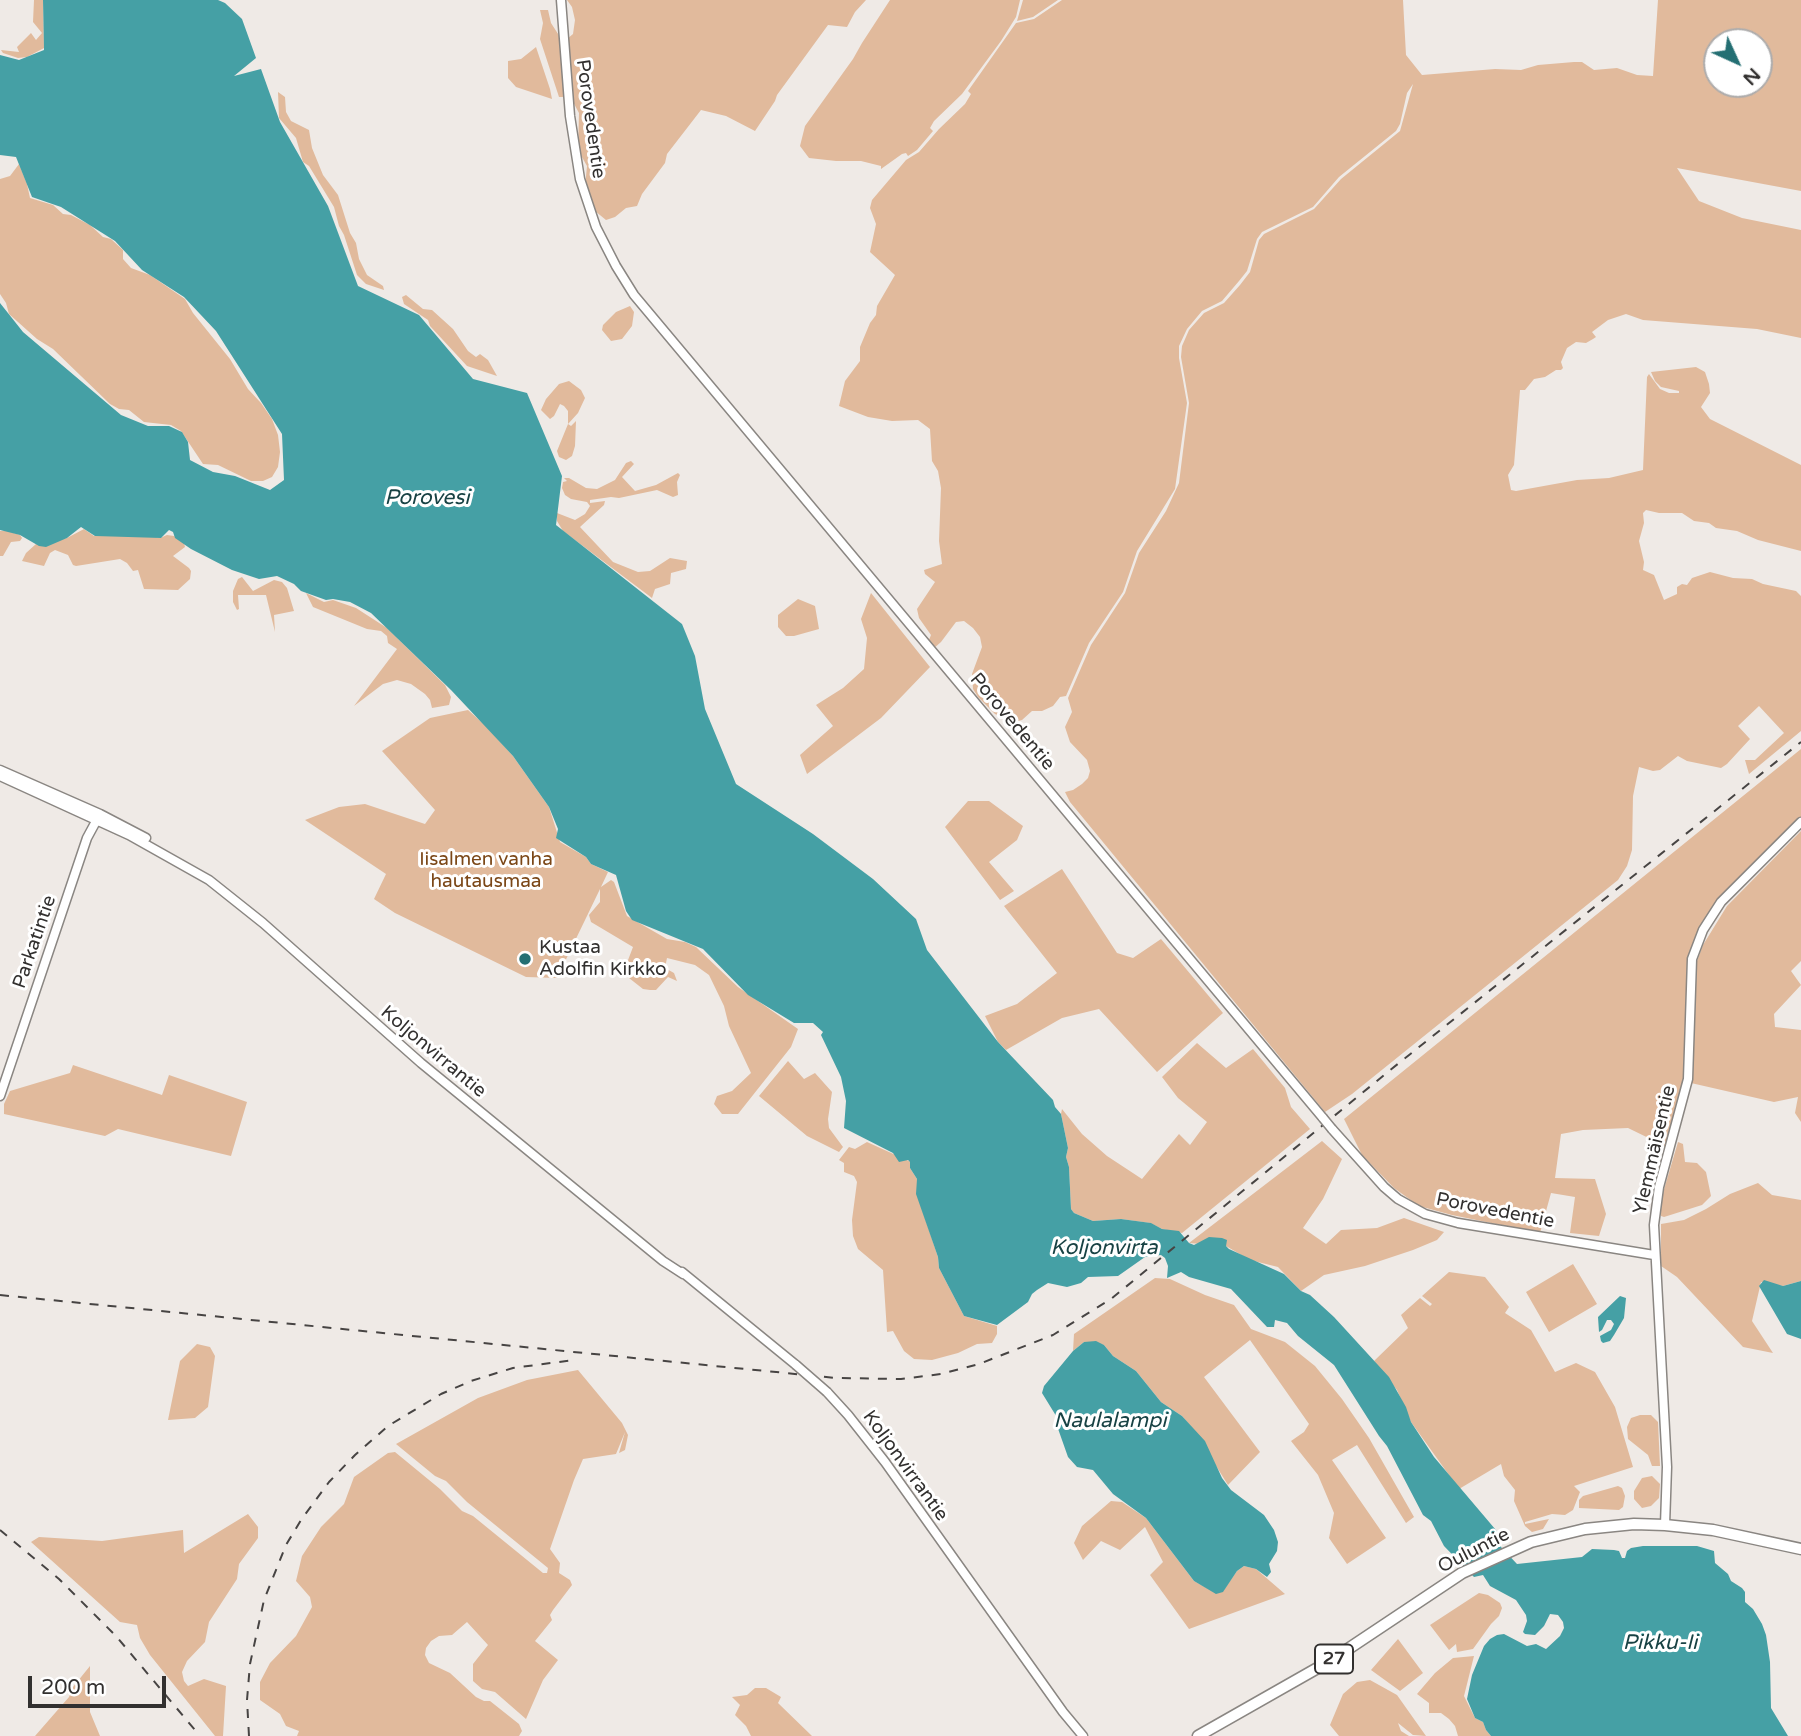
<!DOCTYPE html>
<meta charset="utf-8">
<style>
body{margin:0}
#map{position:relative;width:1801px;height:1736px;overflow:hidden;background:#efeae6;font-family:"Varela Round",sans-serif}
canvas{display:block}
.north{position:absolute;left:1703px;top:28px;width:70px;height:70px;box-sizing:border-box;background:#fff;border:2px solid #adacac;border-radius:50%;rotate:135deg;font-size:19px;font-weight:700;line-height:28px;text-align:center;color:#32302f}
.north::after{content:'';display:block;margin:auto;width:24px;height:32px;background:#246f73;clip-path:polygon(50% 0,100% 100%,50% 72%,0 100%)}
.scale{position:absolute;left:28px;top:1676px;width:138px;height:32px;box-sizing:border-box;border:4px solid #32302f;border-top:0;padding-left:9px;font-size:21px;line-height:24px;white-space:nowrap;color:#32302f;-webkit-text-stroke:5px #fff;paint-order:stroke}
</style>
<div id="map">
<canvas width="1801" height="1736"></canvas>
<div class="north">N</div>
<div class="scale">200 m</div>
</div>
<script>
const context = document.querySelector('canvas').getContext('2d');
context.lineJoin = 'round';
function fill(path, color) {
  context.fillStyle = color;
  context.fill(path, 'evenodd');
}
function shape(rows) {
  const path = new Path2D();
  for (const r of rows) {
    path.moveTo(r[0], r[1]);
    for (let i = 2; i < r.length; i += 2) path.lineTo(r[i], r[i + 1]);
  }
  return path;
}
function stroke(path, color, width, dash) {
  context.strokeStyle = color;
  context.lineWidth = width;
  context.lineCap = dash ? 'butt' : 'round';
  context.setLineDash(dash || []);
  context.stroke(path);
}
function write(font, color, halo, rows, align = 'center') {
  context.font = font + ' "Varela Round",sans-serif';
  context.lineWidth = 6;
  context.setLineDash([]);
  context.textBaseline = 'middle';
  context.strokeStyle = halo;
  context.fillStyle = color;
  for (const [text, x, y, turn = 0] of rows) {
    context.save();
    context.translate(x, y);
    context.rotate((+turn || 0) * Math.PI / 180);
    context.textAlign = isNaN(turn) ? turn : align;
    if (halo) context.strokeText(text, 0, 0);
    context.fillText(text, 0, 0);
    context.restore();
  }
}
fill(shape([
 [34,0,43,0,44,48,27,57,18,58,3,53,1,50,19,52,17,47,31,33,36,40,42,33,33,22],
 [567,0,866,0,855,12,847,27,828,25,777,95,775,101,755,131,726,116,701,110,667,154,665,163,642,194,637,206,626,208,615,217,606,220,595,211,585,187,587,166,578,150,579,113,572,100,567,39,573,34,575,20,572,7],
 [890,0,1020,0,1016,17,1001,41,962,94,934,121,930,128,933,131,917,150,908,156,906,153,902,154,881,169,881,166,861,161,836,161,809,158,800,146,805,126,853,59,862,43],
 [1023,0,1058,0,1033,17,1017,21],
 [1062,0,1403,0,1406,55,1422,75,1495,69,1521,70,1538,65,1574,62,1582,62,1594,70,1617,68,1637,75,1653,76,1658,0,1801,0,1801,191,1677,168,1699,201,1742,218,1801,230,1801,338,1757,329,1643,320,1626,314,1608,320,1592,332,1596,337,1593,339,1586,343,1576,342,1567,348,1561,362,1563,368,1561,370,1556,370,1545,377,1534,379,1525,390,1520,390,1514,465,1508,475,1511,490,1516,491,1577,480,1609,478,1643,470,1647,377,1649,374,1660,389,1669,393,1679,393,1679,391,1661,387,1655,381,1651,372,1696,367,1705,372,1709,384,1710,393,1701,407,1710,419,1801,465,1801,551,1758,540,1737,531,1716,528,1709,523,1694,521,1682,513,1659,513,1646,510,1643,513,1644,523,1639,541,1644,562,1643,570,1654,575,1664,600,1677,594,1677,587,1682,584,1687,585,1692,578,1710,572,1733,578,1752,579,1763,584,1796,591,1801,596,1801,731,1749,774,1745,760,1755,760,1784,733,1759,706,1738,726,1750,739,1727,764,1721,768,1687,761,1678,756,1660,770,1653,771,1639,767,1633,796,1632,850,1627,866,1618,880,1352,1094,1325,1112,1070,802,1065,792,1073,790,1082,784,1088,778,1090,771,1087,760,1070,742,1065,727,1072,712,1068,698,1091,645,1125,593,1139,553,1166,511,1179,483,1189,403,1181,357,1182,346,1189,330,1204,313,1224,303,1240,285,1250,272,1259,240,1264,234,1314,209,1341,179,1400,131,1413,84,1407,93,1400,124,1396,131,1339,177,1313,207,1262,232,1257,239,1247,271,1239,281,1222,301,1202,311,1187,329,1179,346,1179,358,1187,403,1175,489,1137,551,1123,592,1089,643,1066,696,1060,697,1053,706,1042,711,1032,711,1022,720,1014,722,995,714,978,697,973,689,972,674,982,647,980,637,973,628,964,621,956,622,941,642,933,649,924,638,929,640,931,635,919,618,917,609,935,582,925,574,924,570,942,564,939,541,941,488,938,471,932,461,930,429,918,420,892,421,868,417,839,406,845,381,860,361,860,347,870,323,876,315,877,306,895,275,870,252,876,224,870,208,872,200,906,160,919,152,939,129,965,104,971,94,968,91,1016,23,1034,19],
 [1717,42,1759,42,1759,84,1717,84],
 [540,10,548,10,551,23,560,37,565,97,559,97,540,39,543,23],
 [536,47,550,89,552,99,516,87,508,78,508,61,521,59],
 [278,92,285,97,286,112,291,121,309,130,312,148,323,175,338,195,350,233,356,243,359,259,367,275,383,286,384,290,366,284,357,275,344,235,339,226,334,207,309,166,303,162,296,138,279,118],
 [19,164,27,184,30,198,53,205,63,214,71,215,90,225,103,237,111,239,123,250,123,259,131,268,150,275,185,299,193,313,230,359,248,389,261,403,272,419,278,435,280,452,278,467,272,477,263,481,251,481,218,465,203,464,181,431,171,425,144,422,129,410,119,409,110,404,53,349,37,339,9,314,6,303,0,294,0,179,10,176],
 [406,295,423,309,432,310,453,329,468,351,476,357,480,354,488,360,497,376,467,366,430,326,428,320,404,304,402,297],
 [630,306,634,312,632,326,622,339,611,341,602,330,603,325,616,312],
 [569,381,581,390,585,398,578,413,568,424,571,426,576,421,575,446,572,456,566,460,559,457,557,451,568,424,568,411,564,406,560,404,554,416,550,419,541,410,546,399,559,384],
 [631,461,634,464,622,477,635,491,656,485,678,473,680,475,677,482,678,495,673,497,657,490,619,498,611,497,590,500,590,503,605,501,604,505,580,527,613,562,638,572,650,571,670,558,687,561,686,569,671,573,670,584,655,589,652,598,563,531,557,521,557,513,575,520,585,514,590,506,587,502,571,499,565,495,562,488,563,482,567,481,564,478,569,478,586,488,597,489,615,480,626,463],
 [84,529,94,536,146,535,160,538,167,535,174,536,184,543,185,547,173,556,189,568,191,571,190,579,178,590,144,589,138,570,133,571,127,563,120,559,76,566,73,565,68,555,55,550,50,553,44,566,22,561,26,553,36,544,67,538],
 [0,531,8,531,20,535,22,538,20,541,11,542,3,556,0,556],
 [242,577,253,591,274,580,282,582,287,588,294,611,274,615,275,632,266,595,238,595,239,609,237,610,233,602,233,591,238,579],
 [306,593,324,602,333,600,356,608,387,628,445,685,451,697,449,705,432,708,430,700,425,694,411,684,397,680,383,684,354,706,397,649,388,643,387,636,381,631,367,629,313,607],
 [871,593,930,667,881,718,807,774,800,755,833,726,816,705,843,688,864,669,867,638,861,619],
 [798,599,815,606,819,629,794,636,786,636,778,627,778,615],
 [468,710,486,726,513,756,549,807,560,842,586,857,591,864,608,872,601,887,611,880,614,882,627,916,667,939,685,942,696,947,738,987,798,1029,791,1047,738,1114,722,1114,714,1104,717,1096,732,1091,751,1073,729,1026,724,1006,709,975,695,965,667,958,665,968,674,973,677,981,668,977,656,990,650,990,643,989,629,978,625,968,633,947,591,922,589,915,600,902,600,889,557,978,526,977,395,913,374,899,386,874,305,820,339,807,365,804,425,824,435,810,382,751,430,718],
 [1801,749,1801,817,1721,898,1698,930,1689,955,1683,1087,1667,1147,1628,1128,1583,1130,1561,1134,1555,1178,1595,1179,1606,1214,1599,1236,1570,1233,1575,1197,1551,1193,1540,1233,1452,1215,1419,1206,1394,1188,1362,1155,1344,1119],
 [968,801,989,801,1023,826,1017,840,989,862,1014,891,1000,900,945,827],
 [1801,831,1801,961,1791,971,1801,985,1774,1014,1775,1027,1801,1030,1801,1122,1795,1113,1798,1097,1774,1102,1691,1083,1697,961,1703,945,1727,906],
 [1062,869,1117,953,1133,958,1161,939,1223,1013,1157,1072,1099,1009,1062,1018,1006,1050,998,1042,985,1016,1017,1004,1057,973,1004,906],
 [1197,1043,1226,1068,1253,1049,1285,1088,1291,1107,1310,1129,1182,1233,1162,1229,1150,1223,1121,1219,1093,1221,1074,1213,1071,1209,1069,1167,1066,1157,1068,1148,1061,1114,1062,1109,1082,1134,1107,1156,1142,1179,1179,1134,1190,1145,1207,1122,1178,1098,1162,1077],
 [788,1061,804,1079,815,1073,832,1092,828,1119,829,1128,843,1147,839,1152,807,1136,759,1096],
 [73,1065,162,1095,169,1075,247,1102,231,1156,118,1129,105,1136,4,1114,4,1104,10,1091,70,1073],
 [1322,1141,1342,1159,1323,1199,1303,1228,1326,1244,1341,1230,1377,1228,1404,1218,1444,1232,1437,1240,1413,1250,1365,1266,1324,1275,1301,1291,1278,1267,1250,1260,1226,1246,1189,1243],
 [867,1142,911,1162,910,1168,917,1179,917,1194,938,1257,939,1268,964,1316,997,1326,997,1334,992,1343,977,1344,958,1353,932,1360,914,1359,904,1351,893,1331,887,1332,883,1270,858,1249,853,1236,852,1220,857,1182,854,1176,844,1172,844,1163,839,1160,849,1147,855,1149],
 [1678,1142,1683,1144,1685,1162,1697,1163,1706,1172,1711,1196,1702,1205,1664,1217,1661,1216,1660,1203],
 [1758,1183,1772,1195,1801,1200,1801,1281,1783,1286,1761,1282,1752,1321,1773,1353,1743,1347,1677,1277,1661,1266,1661,1224,1684,1220,1706,1209,1730,1194],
 [1573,1264,1597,1304,1549,1332,1526,1292],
 [1449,1272,1485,1277,1509,1307,1505,1313,1531,1330,1555,1372,1576,1363,1595,1372,1615,1407,1633,1467,1574,1486,1580,1492,1573,1510,1565,1515,1552,1514,1525,1522,1525,1524,1549,1519,1543,1529,1532,1532,1525,1526,1514,1501,1515,1490,1504,1476,1501,1464,1459,1489,1411,1422,1397,1390,1374,1361,1408,1328,1401,1315,1420,1298,1430,1306,1432,1304,1422,1296],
 [1155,1278,1170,1279,1205,1295,1234,1305,1251,1329,1285,1342,1315,1366,1342,1399,1369,1438,1414,1517,1406,1523,1357,1445,1332,1460,1386,1538,1347,1564,1329,1538,1334,1513,1318,1475,1291,1441,1304,1432,1309,1424,1250,1340,1204,1377,1260,1452,1228,1485,1193,1429,1182,1416,1161,1402,1136,1371,1113,1356,1104,1345,1084,1342,1073,1351,1074,1334],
 [197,1344,210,1347,215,1356,208,1407,195,1418,168,1420,180,1361],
 [578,1370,622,1423,628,1435,625,1450,619,1453,625,1432,616,1454,583,1459,574,1480,550,1549,560,1563,559,1573,570,1580,572,1585,553,1610,550,1615,552,1620,535,1641,558,1660,543,1680,526,1719,495,1692,482,1689,473,1681,473,1664,488,1645,467,1622,452,1635,439,1636,431,1641,426,1648,425,1655,429,1663,450,1673,476,1697,484,1701,490,1701,519,1724,522,1731,519,1736,297,1736,299,1731,286,1726,280,1714,260,1700,260,1682,270,1663,296,1636,312,1607,310,1597,296,1581,302,1556,321,1527,344,1504,354,1477,388,1453,395,1452,440,1489,462,1511,473,1516,543,1573,547,1573,548,1568,467,1502,446,1481,435,1476,396,1444,478,1398,527,1380],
 [1640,1415,1651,1415,1658,1422,1660,1466,1652,1466,1648,1455,1628,1439,1627,1427,1631,1418],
 [1652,1476,1660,1484,1659,1498,1651,1506,1642,1508,1634,1499,1634,1491,1642,1478],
 [1618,1486,1622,1488,1625,1496,1623,1507,1619,1510,1579,1508,1579,1500,1583,1496],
 [1111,1501,1122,1502,1146,1518,1194,1581,1216,1593,1223,1591,1237,1571,1244,1566,1256,1569,1285,1594,1189,1629,1150,1575,1163,1562,1145,1527,1120,1550,1101,1541,1083,1560,1074,1543,1082,1526],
 [248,1514,258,1527,258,1538,239,1564,237,1579,209,1622,205,1642,187,1661,182,1672,184,1681,188,1686,204,1679,226,1686,223,1736,215,1736,150,1655,140,1638,137,1625,120,1622,31,1542,39,1537,102,1541,183,1530,184,1553],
 [1479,1593,1488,1595,1500,1603,1502,1608,1499,1616,1491,1624,1473,1649,1457,1652,1456,1644,1449,1650,1430,1625],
 [1398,1639,1423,1673,1400,1691,1371,1670],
 [1474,1656,1464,1696,1475,1718,1483,1722,1486,1730,1491,1736,1458,1736,1455,1726,1449,1719,1441,1713,1429,1713,1429,1703,1417,1694,1435,1673,1453,1658],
 [90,1666,90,1712,100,1736,35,1736,69,1697,73,1687],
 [1370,1680,1397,1695,1426,1736,1413,1735,1398,1723,1401,1731,1409,1736,1339,1736,1330,1725,1343,1694,1357,1682],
 [755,1688,766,1688,781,1697,778,1703,812,1736,751,1736,746,1726,735,1715,740,1705,732,1697,747,1695]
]), '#e1ba9c');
fill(shape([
 [43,0,218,0,225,3,242,19,256,58,234,76,261,69,280,122,328,206,358,286,419,315,473,379,527,393,562,476,556,525,682,624,695,656,705,709,736,784,813,834,873,879,916,919,927,950,998,1042,1053,1100,1055,1107,1061,1114,1068,1148,1066,1157,1069,1167,1071,1209,1074,1213,1093,1221,1121,1219,1151,1223,1162,1229,1179,1231,1189,1243,1194,1245,1209,1237,1222,1238,1227,1240,1226,1246,1229,1249,1284,1274,1301,1291,1310,1295,1334,1317,1389,1377,1406,1407,1411,1422,1434,1457,1501,1536,1501,1547,1517,1564,1582,1557,1592,1549,1614,1550,1619,1551,1622,1558,1625,1558,1627,1551,1631,1548,1643,1546,1697,1546,1714,1551,1715,1563,1728,1574,1731,1581,1742,1588,1745,1592,1745,1602,1753,1609,1762,1624,1766,1635,1770,1662,1771,1708,1788,1736,1491,1736,1486,1730,1483,1722,1475,1718,1467,1699,1472,1675,1484,1646,1490,1639,1497,1635,1504,1634,1527,1646,1536,1644,1546,1649,1560,1636,1564,1628,1563,1622,1558,1615,1550,1614,1544,1626,1535,1635,1525,1634,1523,1632,1527,1621,1526,1615,1516,1600,1490,1586,1483,1575,1474,1577,1444,1546,1431,1521,1423,1515,1387,1446,1379,1436,1334,1365,1298,1336,1287,1323,1275,1320,1274,1327,1267,1327,1231,1289,1189,1277,1181,1272,1167,1278,1168,1266,1165,1258,1161,1255,1145,1257,1118,1276,1088,1277,1081,1283,1067,1287,1048,1283,1037,1290,1032,1294,1028,1302,997,1325,964,1316,939,1268,938,1257,916,1194,917,1179,910,1168,910,1162,908,1160,899,1162,893,1153,844,1128,846,1101,841,1077,821,1035,823,1032,813,1023,794,1023,748,995,703,949,632,920,626,911,616,875,591,864,586,857,556,838,558,829,549,807,513,756,451,690,371,613,350,602,333,599,326,600,301,591,294,584,277,576,259,579,232,570,191,549,175,538,173,532,169,530,161,538,95,536,81,527,67,538,46,547,39,546,20,535,0,530,0,303,23,332,121,415,148,426,169,426,182,432,188,442,190,460,213,472,235,476,270,490,284,480,282,434,216,331,184,297,142,270,115,241,61,207,32,197,16,157,0,155,0,55,19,60,44,50],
 [1764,1280,1783,1286,1801,1281,1801,1339,1787,1334,1759,1286],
 [1620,1296,1626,1298,1624,1318,1614,1335,1610,1341,1603,1343,1601,1341,1600,1336,1611,1330,1614,1324,1611,1320,1607,1320,1602,1330,1599,1332,1598,1317],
 [1096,1341,1104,1345,1113,1356,1136,1371,1161,1402,1182,1416,1205,1441,1222,1478,1231,1490,1264,1515,1274,1530,1278,1542,1277,1551,1269,1564,1271,1572,1267,1577,1256,1569,1244,1566,1237,1571,1223,1592,1216,1594,1194,1581,1146,1518,1113,1494,1093,1470,1077,1467,1068,1457,1056,1423,1058,1419,1042,1393,1044,1386,1073,1351,1084,1342]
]), '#45a0a5');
const secondary = shape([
 [561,0,570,116,580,179,596,227,616,266,634,295,1323,1118],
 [0,770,100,814,146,838],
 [0,776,129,835,209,880,263,923,421,1063,663,1261,683,1274],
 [0,1096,87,838,100,814],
 [1332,1129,1384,1187,1398,1199,1425,1214,1458,1223,1654,1255],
 [682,1272,796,1365],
 [827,1392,848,1415,885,1462,1063,1712,1083,1736],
 [1665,1525,1667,1467,1654,1225,1659,1187,1688,1079,1692,959,1703,930,1721,902,1801,822]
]);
const highway = shape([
 [1198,1736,1330,1661,1462,1573,1531,1542,1585,1529,1634,1524,1665,1525,1713,1530,1801,1549]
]);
stroke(secondary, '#8a8682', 11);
stroke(highway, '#8a8682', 13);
stroke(secondary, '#fff', 8);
stroke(highway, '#fff', 10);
stroke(shape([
 [0,1295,836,1378,901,1379,941,1374,979,1364,1053,1335,1111,1299,1389,1071,1801,742],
 [0,1530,59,1579,116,1636,200,1736],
 [249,1736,247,1700,250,1664,264,1600,286,1545,301,1520,329,1482,355,1455,388,1426,441,1394,471,1381,513,1368,574,1360]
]), '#474443', 2, [9, 9]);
const secondaryBridge = shape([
 [1323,1118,1332,1129],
 [796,1365,827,1392]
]);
stroke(secondaryBridge, '#8a8682', 11, []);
stroke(secondaryBridge, '#fff', 8);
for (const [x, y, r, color] of [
 [525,959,7,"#246f73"]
]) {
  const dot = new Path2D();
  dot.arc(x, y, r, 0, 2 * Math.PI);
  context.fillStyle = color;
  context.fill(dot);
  stroke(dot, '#fff', 2.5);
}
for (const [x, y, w] of [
 [1334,1659,38]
]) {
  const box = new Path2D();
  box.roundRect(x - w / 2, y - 14.5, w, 29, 5);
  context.fillStyle = '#fff';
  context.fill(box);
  stroke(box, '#32302f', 2);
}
write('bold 18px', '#32302f', null, [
 ["27",1334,1659]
]);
write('19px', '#32302f', '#fff', [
 ["Porovedentie",590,119,82],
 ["Porovedentie",1012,722,50],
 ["Parkatintie",35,942,-71],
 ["Koljonvirrantie",433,1052,40],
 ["Ylemmäisentie",1655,1150,-77],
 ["Porovedentie",1495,1211,11],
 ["Koljonvirrantie",905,1466,54],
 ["Ouluntie",1474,1551,-27]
]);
write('19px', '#7b4717', '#fff', [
 ["Iisalmen vanha",486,860],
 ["hautausmaa",486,882]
]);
write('19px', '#32302f', '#fff', [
 ["Kustaa",539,948],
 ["Adolfin Kirkko",539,970]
], 'left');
write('italic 21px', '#184244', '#fff', [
 ["Porovesi",427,498],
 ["Koljonvirta",1104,1248],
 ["Naulalampi",1110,1421],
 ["Pikku-Ii",1660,1643]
]);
</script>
